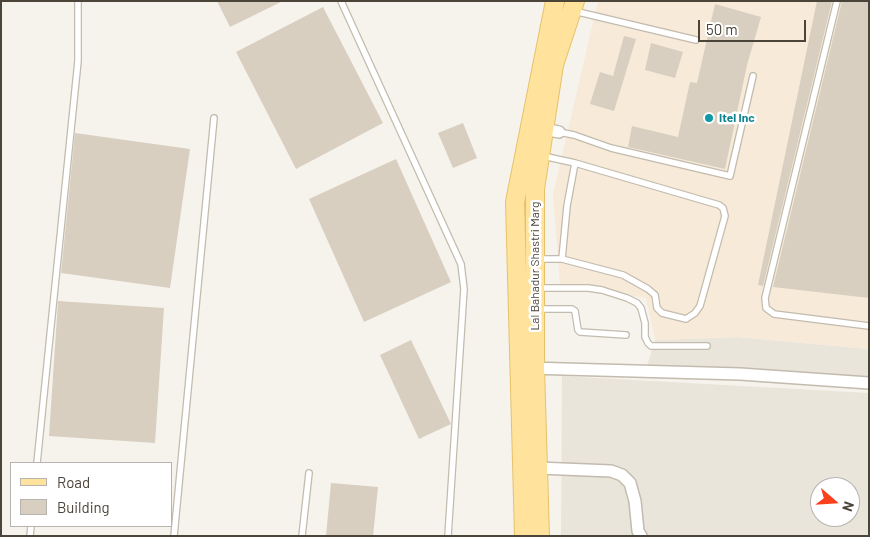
<!DOCTYPE html>
<style>
body{margin:0}
#map{position:relative;width:870px;height:537px;overflow:hidden;background:#f6f3ec;font-family:Barlow,sans-serif}
canvas{display:block}
.frame{position:absolute;inset:0;border:2px solid #4b4439;pointer-events:none}
.legend{position:absolute;left:10px;top:462px;width:162px;height:65px;box-sizing:border-box;background:#fff;border:1px solid #b7b4b0;margin:0;padding:6px 9px;list-style:none;font-size:15px;color:#4b4439}
.legend li{display:flex;align-items:center;gap:10px;height:25px}
.legend b{width:25px;border:1px solid #b7b4b0}
.north{position:absolute;left:810px;top:477px;width:50px;height:50px;box-sizing:border-box;background:#fff;border:1px solid #b7b4b0;border-radius:50%;rotate:109deg;font-size:14px;font-weight:700;line-height:20px;text-align:center;color:#4b4439}
.north::after{content:'';display:block;margin:auto;width:18px;height:22px;background:#fc3f1d;clip-path:polygon(50% 0,100% 100%,50% 72%,0 100%)}
.scale{position:absolute;left:698px;top:20px;width:108px;height:22px;box-sizing:border-box;border:2px solid #4b4439;border-top:0;padding-left:6px;font-size:15px;line-height:18px;white-space:nowrap;color:#4b4439;-webkit-text-stroke:4px #fff;paint-order:stroke}
</style>
<div id="map">
<canvas width="870" height="537"></canvas>
<div class="frame"></div>
<ul class="legend">
<li><b style="height:6px;background:#ffe39c"></b>Road</li>
<li><b style="height:14px;background:#d8cfc1"></b>Building</li>
</ul>
<div class="north">N</div>
<div class="scale">50 m</div>
</div>
<script>
const context = document.querySelector('canvas').getContext('2d');
context.lineJoin = 'round';
function fill(path, color) {
  context.fillStyle = color;
  context.fill(path, 'evenodd');
}
function shape(rows) {
  const path = new Path2D();
  for (const r of rows) {
    path.moveTo(r[0], r[1]);
    for (let i = 2; i < r.length; i += 2) path.lineTo(r[i], r[i + 1]);
  }
  return path;
}
function stroke(path, color, width, dash) {
  context.strokeStyle = color;
  context.lineWidth = width;
  context.lineCap = dash ? 'butt' : 'round';
  context.setLineDash(dash || []);
  context.stroke(path);
}
function write(font, color, halo, rows, align = 'center') {
  context.font = font + ' Barlow,sans-serif';
  context.lineWidth = 5;
  context.setLineDash([]);
  context.textBaseline = 'middle';
  context.strokeStyle = halo;
  context.fillStyle = color;
  for (const [text, x, y, turn = 0] of rows) {
    context.save();
    context.translate(x, y);
    context.rotate((+turn || 0) * Math.PI / 180);
    context.textAlign = isNaN(turn) ? turn : align;
    if (halo) context.strokeText(text, 0, 0);
    context.fillText(text, 0, 0);
    context.restore();
  }
}
fill(shape([
 [738,337,869,349,869,382,647,366,655,340],
 [562,376,869,393,869,536,561,536],
 [820,487,850,487,850,517,820,517]
]), '#eae5da');
fill(shape([
 [598,1,869,1,869,349,738,337,655,340,646,298,560,285,553,194]
]), '#f7ead8');
fill(shape([
 [217,1,283,1,230,27],
 [817,1,832,1,763,286,758,285],
 [842,1,869,1,869,298,773,287],
 [715,4,761,17,747,65,725,169,628,147,632,126,678,137,690,82,697,83],
 [323,7,383,123,296,169,236,52],
 [624,36,636,39,614,111,590,104,600,72,613,76],
 [651,43,683,52,675,78,645,70],
 [463,123,477,158,453,168,438,133],
 [75,133,190,149,170,288,61,273],
 [396,159,451,282,364,322,309,199],
 [58,301,164,308,155,443,49,436],
 [411,340,451,424,419,439,380,355],
 [331,483,378,487,373,536,326,536]
]), '#d8cfc1');
const service = shape([
 [341,1,461,264,464,289,448,536],
 [837,1,765,298,766,308,774,314,869,326],
 [574,11,696,40],
 [559,132,574,135,611,148,730,176,753,76],
 [537,259,562,259,623,275,648,289,655,295,657,308,662,313,686,319,695,313,700,306,725,216,723,208,719,205,575,163,543,156],
 [562,259,567,206,575,163],
 [537,288,588,288,602,290,627,298,637,303,641,308,645,323,645,337,648,343,651,346,707,346],
 [537,309,572,309,575,311,578,330,580,332,626,335],
 [37,463,78,61,78,1],
 [30,536,31,526],
 [174,536,214,118],
 [302,536,309,473]
]);
const minor = shape([
 [544,129,559,132],
 [529,368,740,374,869,383],
 [538,468,611,471,622,475,630,483,635,501,638,531,641,536]
]);
const primary = shape([
 [524,536,515,202,555,1],
 [540,536,535,367,535,189,554,65,575,1]
]);
stroke(service, '#c2bbae', 8);
stroke(minor, '#c2bbae', 14);
stroke(primary, '#e6c16a', 20);
stroke(service, '#fff', 5.5);
stroke(minor, '#fff', 11);
stroke(primary, '#ffe39c', 18);
for (const [x, y, r, color] of [
 [709,118,5,"#0f9aa8"]
]) {
  const dot = new Path2D();
  dot.arc(x, y, r, 0, 2 * Math.PI);
  context.fillStyle = color;
  context.fill(dot);
  stroke(dot, '#fff', 2);
}
write('bold 12px', '#0d838f', '#fff', [
 ["Itel Inc",719,118]
], 'left');
write('12px', '#4b4439', '#fff', [
 ["Lal Bahadur Shastri Marg",535,266,-90]
]);
</script>
